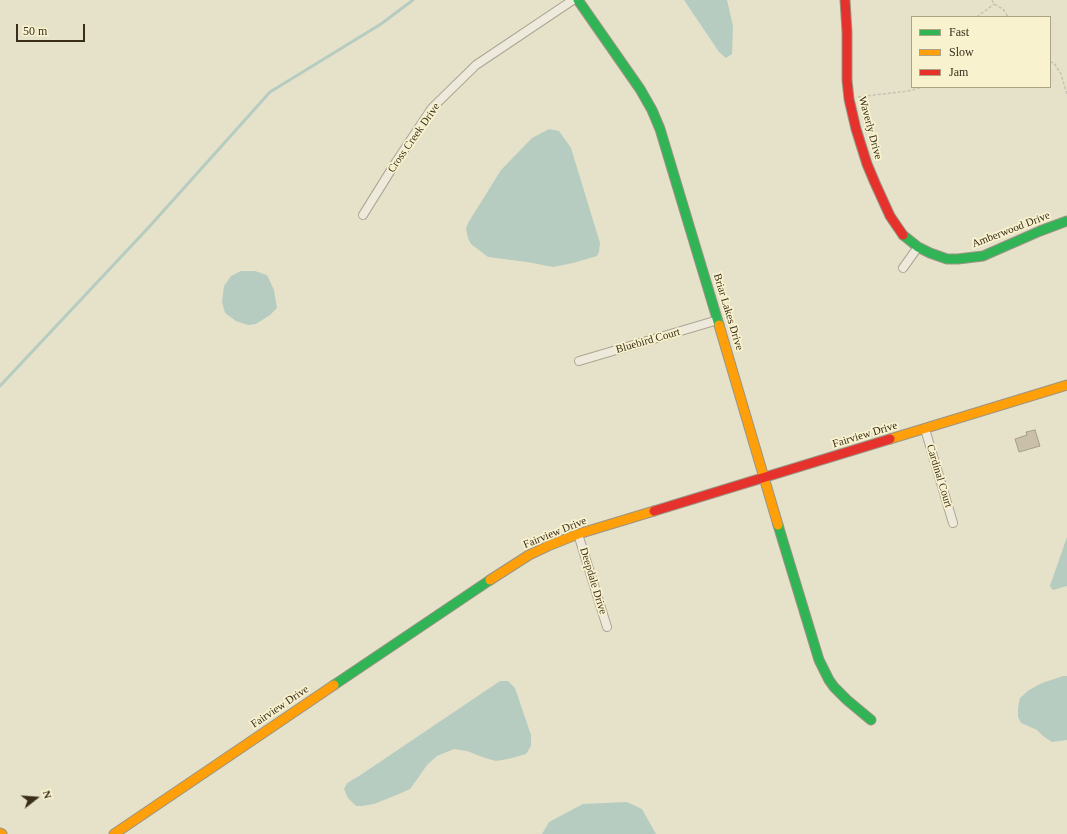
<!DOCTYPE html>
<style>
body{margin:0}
#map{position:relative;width:1067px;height:834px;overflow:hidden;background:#e6e2c9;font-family:"Times New Roman",serif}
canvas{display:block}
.legend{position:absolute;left:911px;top:16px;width:140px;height:72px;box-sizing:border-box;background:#f9f2ce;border:1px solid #ada486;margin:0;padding:5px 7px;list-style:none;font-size:12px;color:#3a2e1b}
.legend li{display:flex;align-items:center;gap:8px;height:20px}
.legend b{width:20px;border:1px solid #ada486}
.north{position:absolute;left:16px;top:778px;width:40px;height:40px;-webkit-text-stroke:3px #f9f2ce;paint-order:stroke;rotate:73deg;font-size:11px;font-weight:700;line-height:16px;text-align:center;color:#3a2e1b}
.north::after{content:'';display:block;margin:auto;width:14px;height:18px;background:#3a2e1b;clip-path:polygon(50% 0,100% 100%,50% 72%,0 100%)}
.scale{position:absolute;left:16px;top:24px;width:69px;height:18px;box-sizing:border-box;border:2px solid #3a2e1b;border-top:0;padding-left:5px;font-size:12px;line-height:14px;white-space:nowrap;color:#3a2e1b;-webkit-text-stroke:3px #f9f2ce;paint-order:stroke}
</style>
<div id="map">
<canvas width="1067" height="834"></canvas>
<ul class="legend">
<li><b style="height:5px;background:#30b455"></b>Fast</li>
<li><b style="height:5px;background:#ff9f0a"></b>Slow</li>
<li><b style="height:5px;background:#e5322d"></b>Jam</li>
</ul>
<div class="north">N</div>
<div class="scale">50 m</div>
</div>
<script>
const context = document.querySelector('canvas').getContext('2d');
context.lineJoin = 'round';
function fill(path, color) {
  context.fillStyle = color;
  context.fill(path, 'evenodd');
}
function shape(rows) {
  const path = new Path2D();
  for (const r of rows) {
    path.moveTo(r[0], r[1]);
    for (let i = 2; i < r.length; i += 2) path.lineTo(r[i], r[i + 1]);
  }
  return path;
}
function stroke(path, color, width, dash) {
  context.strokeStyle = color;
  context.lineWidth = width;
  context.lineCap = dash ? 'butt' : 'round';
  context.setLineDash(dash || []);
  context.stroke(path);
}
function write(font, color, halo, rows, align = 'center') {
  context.font = font + ' "Times New Roman",serif';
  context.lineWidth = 3.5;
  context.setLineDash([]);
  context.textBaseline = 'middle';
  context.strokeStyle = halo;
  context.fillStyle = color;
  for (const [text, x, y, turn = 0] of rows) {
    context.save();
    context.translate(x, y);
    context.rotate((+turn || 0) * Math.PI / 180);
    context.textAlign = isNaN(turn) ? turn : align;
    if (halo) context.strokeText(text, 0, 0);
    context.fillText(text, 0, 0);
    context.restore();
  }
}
fill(shape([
 [684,0,727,0,733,26,732,54,726,58,719,52],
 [549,129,559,131,571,148,600,243,599,252,597,256,573,263,553,267,527,262,488,257,471,244,468,238,466,229,468,223,501,170,532,138],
 [241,271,255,271,267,275,274,290,277,308,270,315,256,324,248,325,236,321,225,313,222,302,224,286,231,276],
 [1067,537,1067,586,1053,590,1051,588,1050,585,1052,580],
 [1063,676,1067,676,1067,740,1052,742,1043,736,1037,730,1021,723,1018,717,1018,708,1020,698,1029,690,1042,683],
 [500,681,508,681,515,688,531,735,531,746,526,754,508,759,496,761,485,758,467,751,454,749,437,756,427,765,418,778,410,789,399,794,374,804,362,806,356,806,348,798,344,789,347,783,359,776],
 [627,802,642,809,656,834,542,834,549,822,583,804]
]), '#b6ccc1');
stroke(shape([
 [0,386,149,227,270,92,381,24,413,0]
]), '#b6ccc1', 3);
const building = shape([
 [1035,430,1040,446,1019,452,1015,439,1027,435,1026,432,1035,430]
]);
fill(building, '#cac0aa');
stroke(building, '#a69d89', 1);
const street = shape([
 [363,215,396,162,432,108,476,65,573,0],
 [903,268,918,247],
 [579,361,718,320],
 [925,429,953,523],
 [578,534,607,627]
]);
const fast = shape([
 [578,0,640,89,652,110,660,129,719,325],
 [903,235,918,247,930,253,947,259,958,259,983,256,1040,231,1067,221],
 [778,525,819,660,829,680,834,687,847,700,871,720],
 [334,685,490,580]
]);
const slow = shape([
 [719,325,778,525],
 [890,439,1067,385],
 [490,580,529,555,548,546,578,534,654,511],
 [0,833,2,834],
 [114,834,334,685]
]);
const jam = shape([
 [845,0,847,32,847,80,849,99,856,129,867,164,875,183,890,216,903,235],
 [654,511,890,439]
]);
stroke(street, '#aba593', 10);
stroke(fast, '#9a9483', 11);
stroke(slow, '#9a9483', 11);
stroke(jam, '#9a9483', 11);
stroke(shape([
 [992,0,994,4,1003,9,1008,17],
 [977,17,994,4],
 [1050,62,1054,63,1061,74,1067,94],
 [858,97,908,91,923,87]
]), '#c5c2b3', 1.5, [3, 2]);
stroke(street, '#edeadc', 8);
stroke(fast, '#30b455', 9);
stroke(slow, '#ff9f0a', 9);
stroke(jam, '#e5322d', 9);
write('11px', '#3a2e1b', '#f9f2ce', [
 ["Waverly Drive",870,128,75],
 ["Cross Creek Drive",414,138,-55],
 ["Amberwood Drive",1011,230,-21],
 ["Briar Lakes Drive",728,312,73],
 ["Bluebird Court",648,341,-16],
 ["Fairview Drive",865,435,-17],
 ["Cardinal Court",939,476,73],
 ["Fairview Drive",555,533,-22],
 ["Deepdale Drive",593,581,73],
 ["Fairview Drive",280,707,-34]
]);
</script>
